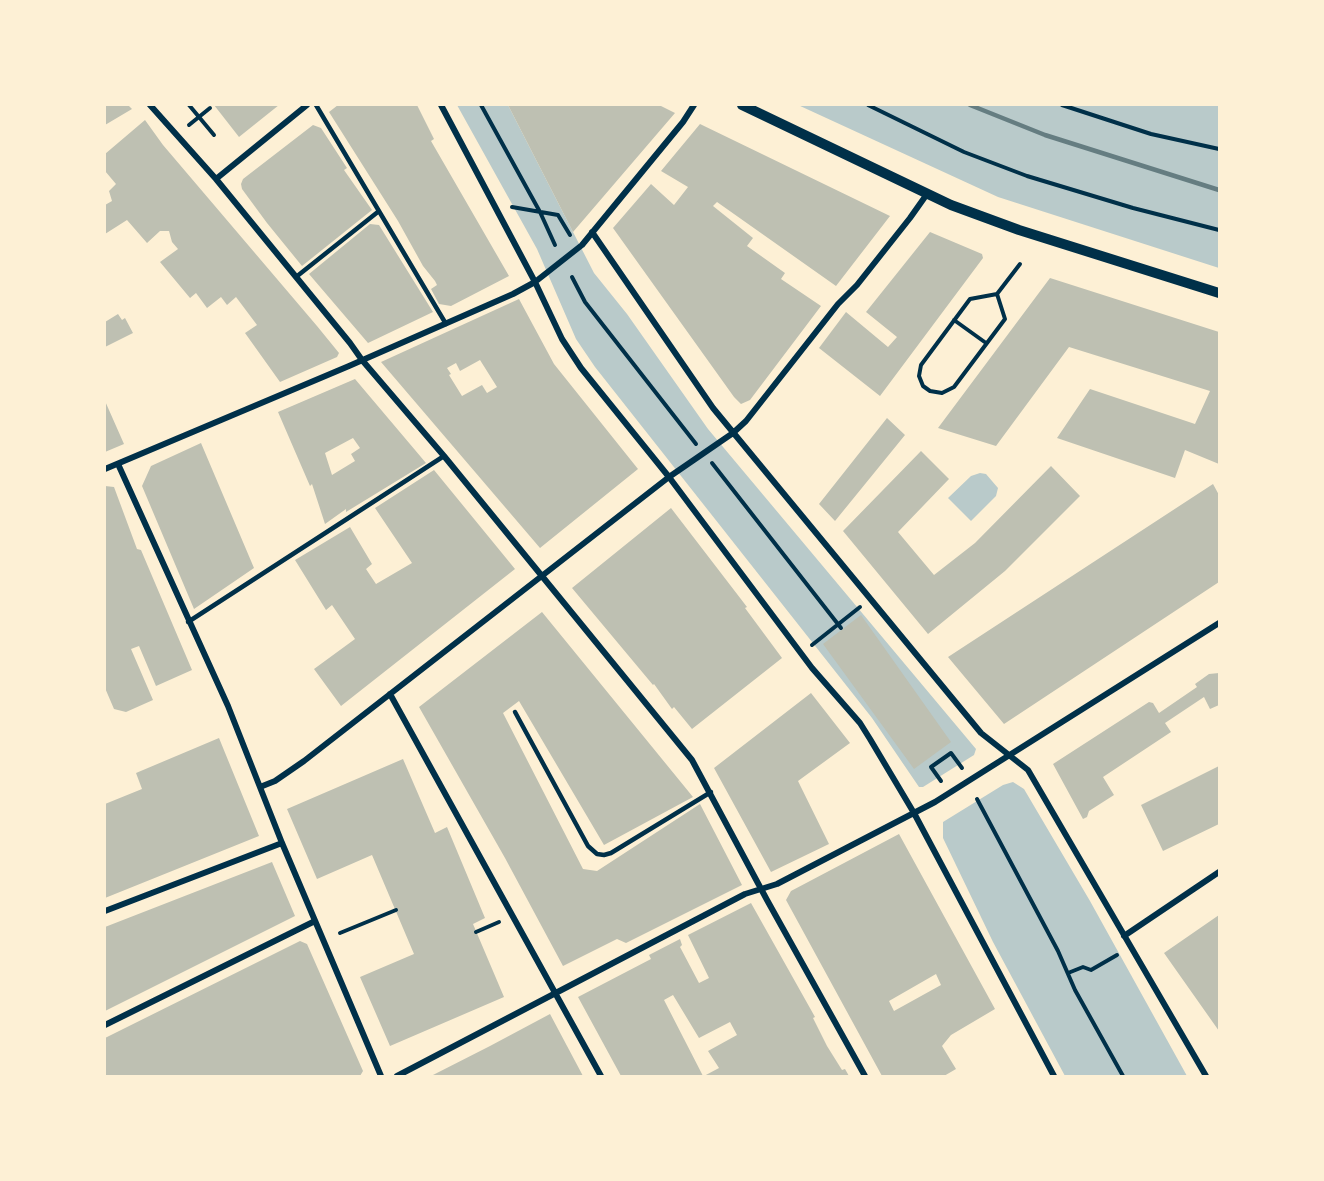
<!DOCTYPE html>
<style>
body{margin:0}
#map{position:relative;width:1324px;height:1181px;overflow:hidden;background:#fdf0d5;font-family:"Roboto Condensed",sans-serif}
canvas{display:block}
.frame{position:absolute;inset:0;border:106px solid #fdf0d5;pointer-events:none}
</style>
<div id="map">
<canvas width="1324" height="1181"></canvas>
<div class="frame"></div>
</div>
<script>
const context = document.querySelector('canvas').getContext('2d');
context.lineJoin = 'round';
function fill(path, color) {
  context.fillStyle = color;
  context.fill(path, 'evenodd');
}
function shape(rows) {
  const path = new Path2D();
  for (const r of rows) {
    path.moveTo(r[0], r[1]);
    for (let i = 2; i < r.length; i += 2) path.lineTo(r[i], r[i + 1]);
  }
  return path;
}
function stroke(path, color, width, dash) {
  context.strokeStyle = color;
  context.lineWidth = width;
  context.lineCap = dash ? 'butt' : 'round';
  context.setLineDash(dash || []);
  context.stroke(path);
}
fill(shape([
 [457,105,508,105,594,273,627,314,708,429,976,749,974,755,923,787,919,787,872,718,595,367,576,339,537,249],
 [798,105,1219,105,1219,268,998,197],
 [980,473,986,474,998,488,996,496,971,521,948,498,971,476],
 [1013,782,1024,789,1090,901,1187,1076,1065,1076,993,942,943,838,943,822,1003,785]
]), '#b9caca');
fill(shape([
 [105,105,128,105,132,109,105,125],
 [214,105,279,105,239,137],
 [338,105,417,105,434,139,431,141,509,276,451,306,439,304,431,289,437,285,435,281,423,266,398,221,329,112],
 [508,105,659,105,675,113,573,232],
 [145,120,163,145,317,326,339,353,337,357,280,382,245,333,257,325,236,297,227,305,221,297,207,308,196,293,190,298,160,262,178,249,172,242,169,231,160,231,147,243,127,220,105,234,105,205,112,201,109,191,116,184,105,171,105,154],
 [700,124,890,216,836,286,717,202,713,206,753,238,747,246,785,273,781,279,821,306,750,400,741,404,734,397,613,228,651,184,674,205,688,187,661,171],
 [313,125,321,128,347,168,344,170,372,210,302,266,267,223,242,189,241,184,243,179],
 [370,224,379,225,433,312,368,343,309,274],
 [930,232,982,254,983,258,880,396,819,348,846,312,888,347,897,337,866,312],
 [1050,278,1219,332,1219,464,1185,450,1175,478,1057,438,1090,389,1195,424,1210,391,1069,347,996,446,938,428],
 [519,299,554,364,638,469,540,548,381,362],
 [480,360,497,387,487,393,482,385,462,396,449,375,451,374,447,368,456,363,460,371],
 [118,314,122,320,125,318,133,333,105,347,105,322],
 [355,379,426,463,346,512,346,509,325,524,312,484,310,486,278,412],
 [353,438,360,448,351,454,355,461,332,475,325,453],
 [105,401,124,444,105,452],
 [887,418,905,435,835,521,819,504],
 [201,443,254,568,194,609,142,486,151,466],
 [921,451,949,479,898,532,934,575,975,543,1051,466,1080,496,1005,571,928,634,843,531],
 [434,470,515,569,341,706,314,669,355,639,332,605,326,610,295,560,350,527,372,564,366,569,376,584,412,563,375,508],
 [1213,484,1219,495,1219,582,1004,724,948,657],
 [105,486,114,487,137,549,141,550,192,670,156,686,139,646,131,649,153,700,126,712,114,709,105,688],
 [671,508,747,607,745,608,782,658,692,729,674,707,672,709,654,684,653,685,572,588],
 [542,612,693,797,604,845,519,701,503,713,583,869,597,871,700,804,742,885,626,943,617,939,563,966,505,858,419,707],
 [861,615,951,742,914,769,823,644],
 [1219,673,1219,705,1210,709,1204,697,1165,723,1171,732,1103,777,1114,795,1089,811,1087,817,1083,819,1053,764,1149,702,1153,703,1159,713,1197,687,1195,684,1209,674],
 [811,693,850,743,798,781,829,844,771,872,714,768],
 [219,738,259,836,105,898,105,804,142,789,136,773],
 [403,759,435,833,447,827,485,918,473,924,504,997,390,1046,360,977,414,954,372,855,317,879,287,809],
 [1219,766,1219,824,1163,851,1141,805],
 [899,834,995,1009,951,1035,942,1046,956,1069,944,1076,882,1076,786,900,791,891],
 [936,974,941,985,894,1011,889,1001],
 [272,862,295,916,105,1011,105,927],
 [751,903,815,1017,813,1018,827,1046,842,1070,845,1069,849,1076,704,1076,719,1068,708,1051,737,1035,730,1022,699,1038,673,995,664,1000,703,1076,621,1076,578,997,651,959,649,955,680,939,682,945,680,947,699,983,709,978,688,935],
 [1219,915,1219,1031,1164,953],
 [300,941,307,944,363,1071,360,1076,105,1076,105,1038],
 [550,1014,583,1076,431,1076,490,1046]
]), '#bec0b2');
stroke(shape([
 [189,105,214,135],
 [481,105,540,212,555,245],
 [868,105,964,152,1027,176,1133,208,1219,230],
 [1062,105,1151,134,1219,149],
 [189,125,210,108],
 [512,207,558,215,570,235],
 [572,277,585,302,696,444],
 [997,294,1005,319,954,387,942,393,930,391,923,386,919,376,921,365,970,299,997,294,1020,264],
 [954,320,986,343],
 [712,463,841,628],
 [812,645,860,607],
 [941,781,931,767,951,753,962,768],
 [977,799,1058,951,1075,990,1123,1076],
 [476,932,499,922],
 [340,933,396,910],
 [1068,973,1083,967,1091,970,1117,955]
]), '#003049', 4);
stroke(shape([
 [316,105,446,324],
 [296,277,379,211],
 [188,622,444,456],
 [515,712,588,846,597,854,604,855,611,853,711,792]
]), '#003049', 4.5);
stroke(shape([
 [150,105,216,179,350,343,362,360,444,456,692,760,767,900,865,1076],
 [441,105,535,282,562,339,581,368,669,477,812,668,860,723,870,739,914,813,1054,1076],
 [216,179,307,105],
 [592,232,713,408,981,733,1028,770,1206,1076],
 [118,464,228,706,282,843,381,1076],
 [105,469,349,366,513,294,535,282,582,245,683,122,694,105],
 [390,694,601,1076],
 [260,787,275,781,304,761,669,477,733,433,746,421,838,304,857,285,910,218,927,194],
 [105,911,282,843],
 [1124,936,1219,872],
 [105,1025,315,921],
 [397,1076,745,894,777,884,935,802,1219,623]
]), '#003049', 6);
stroke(shape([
 [742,105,951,205,1019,230,1219,293]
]), '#003049', 10);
stroke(shape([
 [970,105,1045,135,1219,190]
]), '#657d81', 4.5);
</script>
